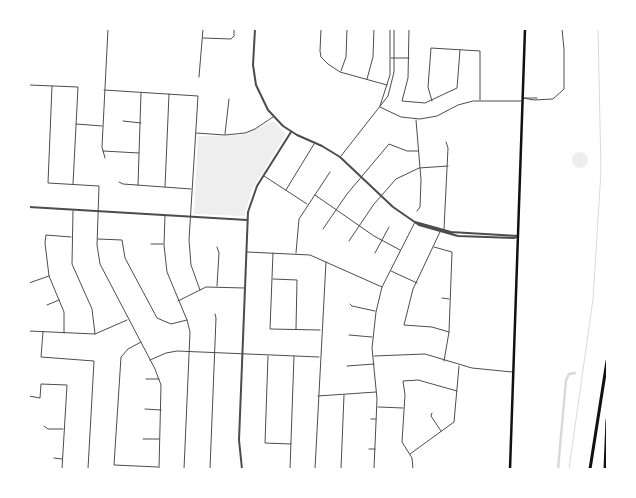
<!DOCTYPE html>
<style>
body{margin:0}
#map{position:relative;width:636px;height:498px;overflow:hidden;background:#fff;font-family:Arial,sans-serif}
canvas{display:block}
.frame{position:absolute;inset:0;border:30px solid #fff;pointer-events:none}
</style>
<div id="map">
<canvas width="636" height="498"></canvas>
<div class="frame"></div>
</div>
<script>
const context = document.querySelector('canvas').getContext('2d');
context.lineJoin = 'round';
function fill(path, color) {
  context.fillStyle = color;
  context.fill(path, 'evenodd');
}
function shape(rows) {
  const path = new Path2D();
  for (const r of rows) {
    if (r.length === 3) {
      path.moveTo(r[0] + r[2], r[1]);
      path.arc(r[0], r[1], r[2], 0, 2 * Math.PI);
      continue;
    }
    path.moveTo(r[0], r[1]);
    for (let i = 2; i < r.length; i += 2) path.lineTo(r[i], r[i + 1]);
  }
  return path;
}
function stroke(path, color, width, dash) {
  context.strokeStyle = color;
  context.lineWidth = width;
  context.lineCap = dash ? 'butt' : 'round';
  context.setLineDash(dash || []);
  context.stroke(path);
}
fill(shape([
 [273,121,286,134,252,190,244,216,194,214,198,136,242,135],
 [580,160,8]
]), '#eee');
stroke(shape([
 [569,469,593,299,601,171,598,29]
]), '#d9d9d9', 1);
stroke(shape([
 [558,469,566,380,569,374,575,373]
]), '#d9d9d9', 2.5);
stroke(shape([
 [321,29,320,51,321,57,328,64,340,72,387,85],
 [409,29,408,78,402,101,425,103,457,88,460,50],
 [203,38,231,39,234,36,234,29],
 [391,58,409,58],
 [341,71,346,57,347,29],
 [199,77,203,29],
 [367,79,373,57,374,29],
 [29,85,78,87,73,184],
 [52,86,48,183,99,186,97,245,100,264,155,369,161,385,159,469],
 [104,90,198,96,189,240,191,265,200,290],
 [523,98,534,100,553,99,564,89,564,49,562,29],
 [524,98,537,98],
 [432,101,428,87,431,48,480,51,480,100],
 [380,106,390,75,390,29],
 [380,107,401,117,420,119,437,116,458,105,473,101,521,101],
 [416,120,421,180,420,207,417,211],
 [123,121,141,123],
 [76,124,102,126],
 [196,133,225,135,245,133,255,129,273,117],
 [225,134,229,99],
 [103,151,139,153],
 [341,156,388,96,394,72,394,29],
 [105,158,102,147,108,29],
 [264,176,307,204],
 [119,182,123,184,191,189],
 [138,185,141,93],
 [165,187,169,94],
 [286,190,314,144],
 [315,195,374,236,400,250],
 [73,211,72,264,92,309,95,334],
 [165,216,164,245,167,272,187,320,190,332,184,469,191,469],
 [323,229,347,194,389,144,407,151,418,151],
 [444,229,448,148,446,142],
 [440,232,413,289,404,325,432,327,449,332],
 [98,239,122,240,125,258,157,318,171,324,187,320],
 [349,241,374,204,396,179,419,168,448,166],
 [151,244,163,244],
 [217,247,219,253,217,286],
 [434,247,452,252,449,332,444,361],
 [247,252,310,255,382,287],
 [273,253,270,329,320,330],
 [296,253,299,219,330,172],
 [375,253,389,227],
 [391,271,417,283],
 [273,279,297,280,296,329],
 [29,283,49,276],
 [442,298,449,299],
 [178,301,206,287,244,288],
 [350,304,352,306,375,311],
 [47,305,59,300],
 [29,331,95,334,127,320],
 [43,332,41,357,94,361,88,469],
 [64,333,64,312,49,276,45,243,46,235,71,237],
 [349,335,372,337],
 [141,342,128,349,121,357,114,465,158,467],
 [268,356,265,443,291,444],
 [374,356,425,354,472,368,512,372],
 [150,360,166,353,177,351,319,357],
 [347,366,374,364],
 [146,379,159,379],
 [29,396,40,398,41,384,67,385,62,469],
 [318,396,376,392],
 [378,407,403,408],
 [145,409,161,410],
 [432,413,431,416,441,431],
 [371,419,376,419],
 [44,426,48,429,63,429],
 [143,439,159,439],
 [369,449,375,449],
 [410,454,454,422,459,366],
 [54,458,62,459],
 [210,469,216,318,215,314],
 [290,469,294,356],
 [315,469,326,262],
 [341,469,344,395],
 [374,469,377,399,372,348,376,312,382,287,415,222],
 [413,469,412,458,402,442,405,395,403,381,418,380,457,391]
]), '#4c4c4c', 1);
stroke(shape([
 [255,29,253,65,256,85,268,110,283,126,297,135,322,146,340,157,393,207,419,225,458,236,514,238,518,236],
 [29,207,247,220],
 [415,222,451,232,518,236],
 [242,469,239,440,248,212,257,186,291,132]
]), '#4c4c4c', 2);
stroke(shape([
 [510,469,525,29]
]), '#111', 2.5);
stroke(shape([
 [590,469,607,361],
 [605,469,607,420]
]), '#111', 3);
</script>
